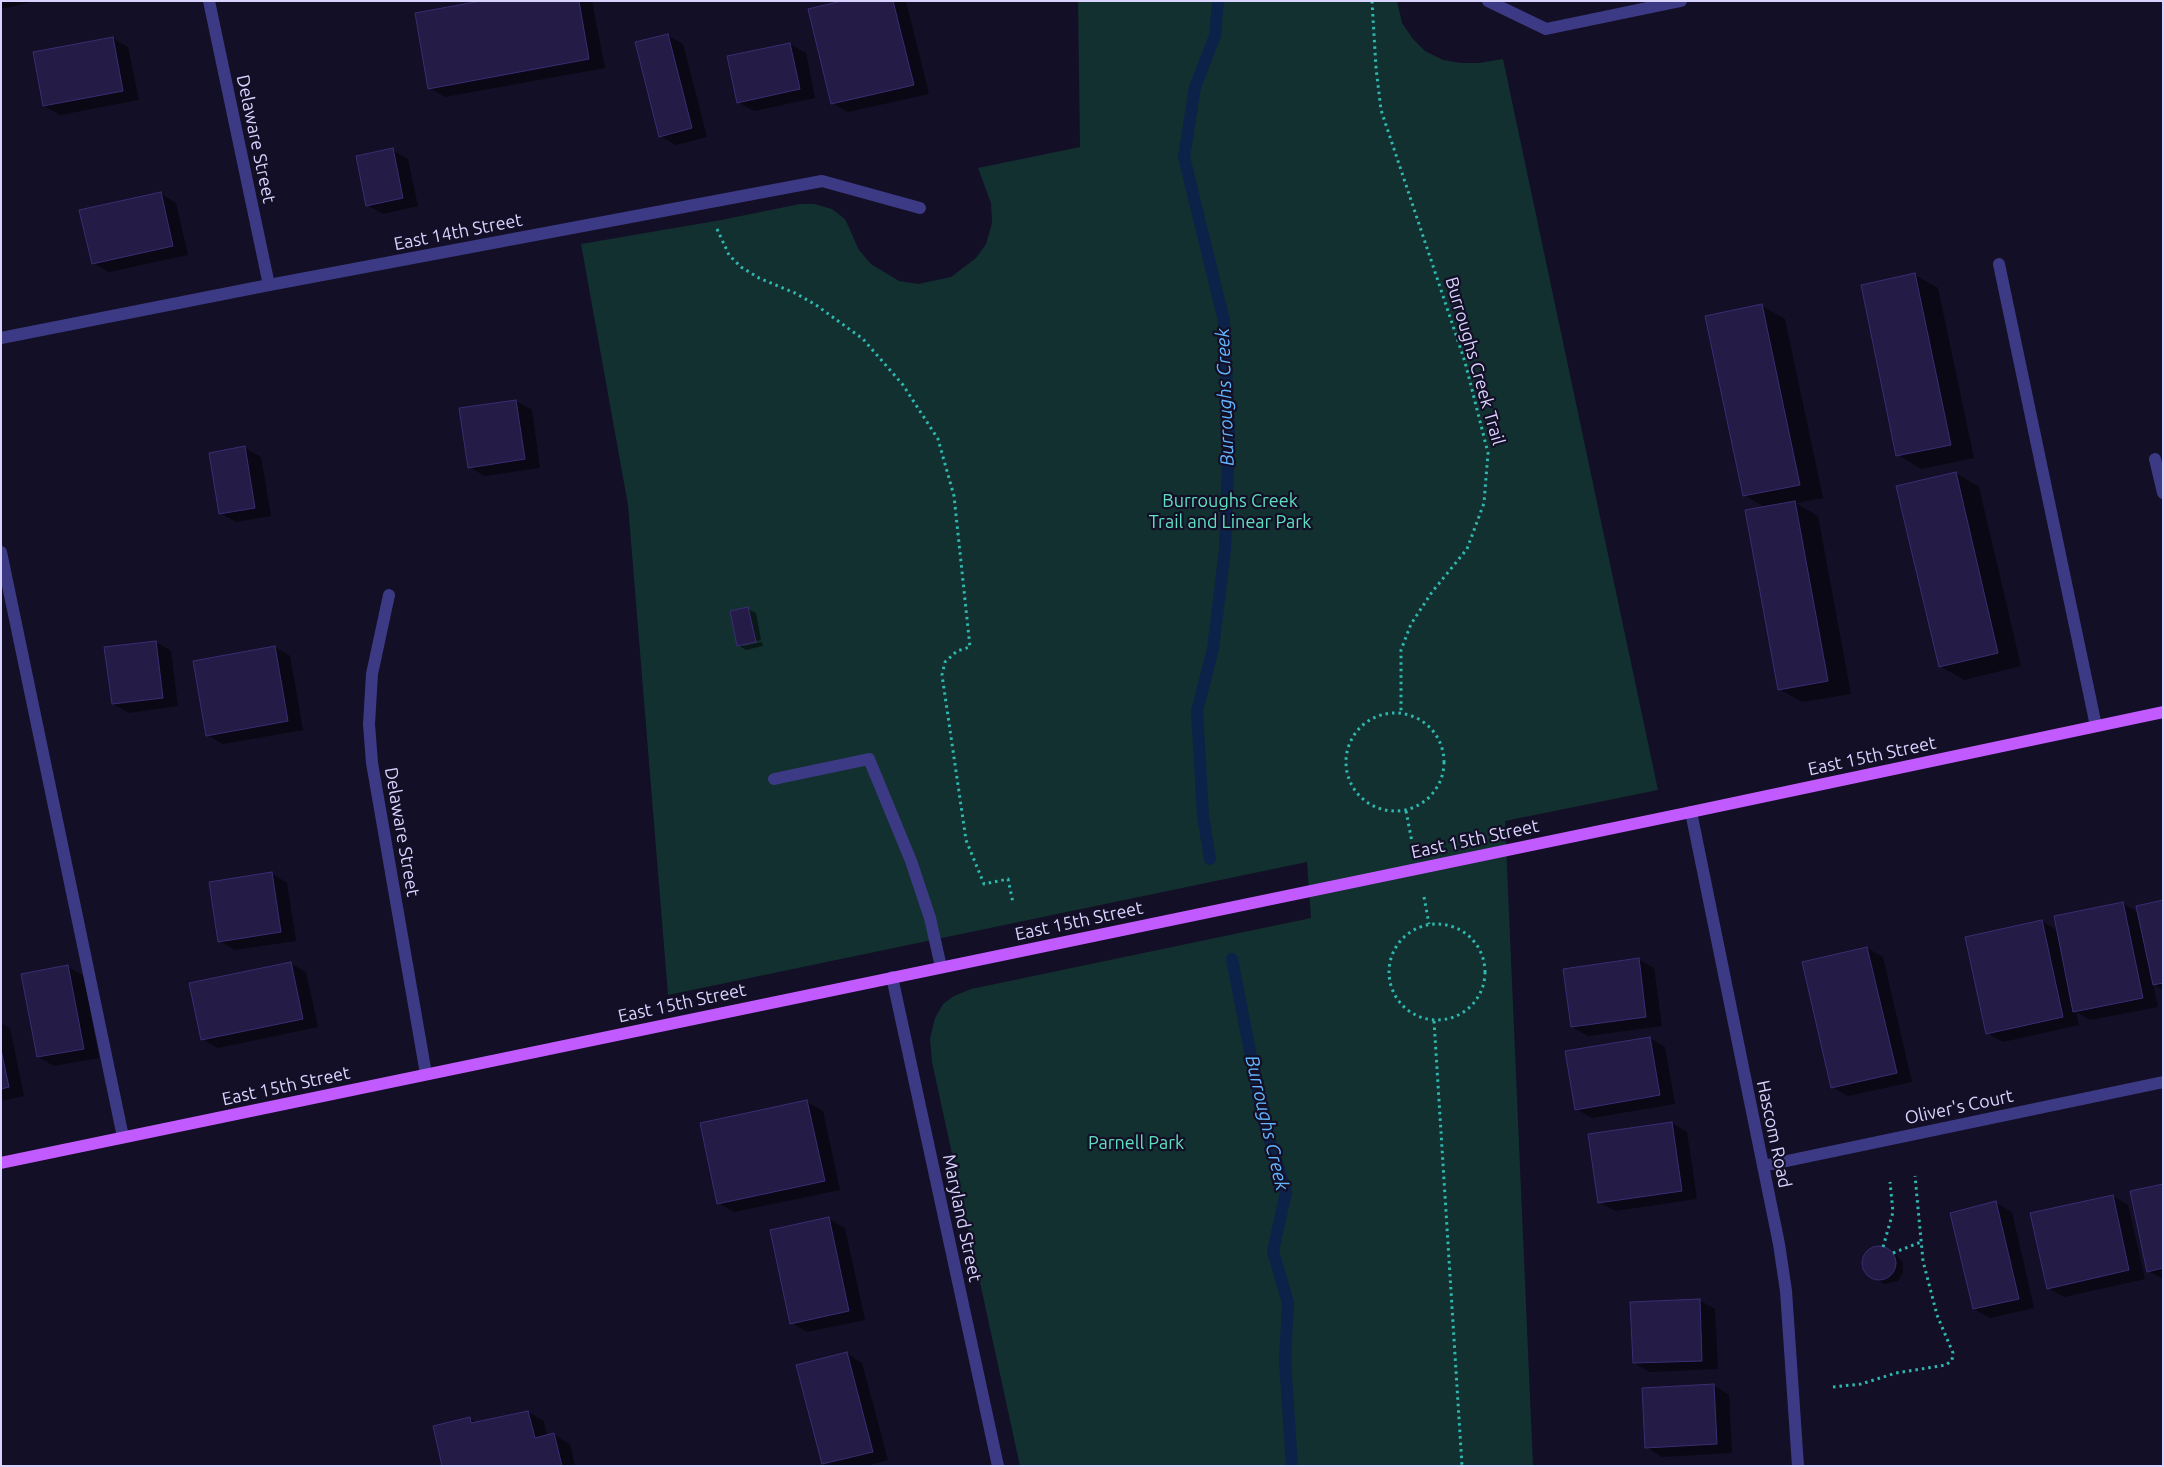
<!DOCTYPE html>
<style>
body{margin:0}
#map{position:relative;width:2164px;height:1467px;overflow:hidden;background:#130f26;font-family:Ubuntu,sans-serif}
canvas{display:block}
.frame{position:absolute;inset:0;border:2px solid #d9d4ff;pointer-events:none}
</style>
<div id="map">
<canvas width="2164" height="1467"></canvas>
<div class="frame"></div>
</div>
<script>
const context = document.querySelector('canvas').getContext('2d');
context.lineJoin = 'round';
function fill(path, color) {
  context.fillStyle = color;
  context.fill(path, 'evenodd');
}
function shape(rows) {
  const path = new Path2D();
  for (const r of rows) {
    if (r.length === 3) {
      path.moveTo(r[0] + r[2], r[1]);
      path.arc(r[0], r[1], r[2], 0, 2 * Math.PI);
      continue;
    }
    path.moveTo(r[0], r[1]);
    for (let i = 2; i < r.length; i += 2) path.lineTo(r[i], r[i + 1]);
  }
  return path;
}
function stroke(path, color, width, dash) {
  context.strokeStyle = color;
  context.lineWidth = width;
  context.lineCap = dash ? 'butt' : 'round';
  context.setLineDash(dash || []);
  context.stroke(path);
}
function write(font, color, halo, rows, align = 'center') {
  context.font = font + ' Ubuntu,sans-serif';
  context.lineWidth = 4.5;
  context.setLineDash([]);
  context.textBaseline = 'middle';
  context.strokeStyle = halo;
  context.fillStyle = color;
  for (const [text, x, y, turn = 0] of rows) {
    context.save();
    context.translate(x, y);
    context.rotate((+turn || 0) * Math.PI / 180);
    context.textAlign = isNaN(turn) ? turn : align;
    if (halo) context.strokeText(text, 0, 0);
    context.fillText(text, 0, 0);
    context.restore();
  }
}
fill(shape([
 [1078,1,1397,1,1402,23,1413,39,1425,51,1443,60,1461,63,1479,63,1503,59,1658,790,1505,821,1533,1466,1020,1466,932,1062,930,1039,935,1018,943,1004,954,996,971,989,1311,918,1307,862,668,995,628,505,581,244,721,220,800,204,814,204,832,209,845,219,859,250,871,264,899,281,918,284,951,277,976,258,986,244,992,223,991,203,978,168,1080,147]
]), '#12302f');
fill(shape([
 [1,1,36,1,1,9],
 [488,1,592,1,605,68,445,97,429,88],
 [847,1,906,1,929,94,848,112,832,103],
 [667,35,683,44,707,137,676,145,660,136],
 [113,38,128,47,139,100,60,115,44,106],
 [790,44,806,53,815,98,754,111,738,102],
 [392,150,408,159,418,206,383,214,367,205],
 [160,193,176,203,188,255,109,272,93,263],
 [1915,275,1938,288,1974,458,1921,469,1898,455],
 [1762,306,1785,319,1823,498,1796,503,1818,516,1851,694,1802,702,1779,689,1766,508,1744,495],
 [516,401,532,410,540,468,485,476,469,467],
 [245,448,261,457,271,516,236,522,220,513],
 [1956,473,1979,487,2021,666,1964,680,1940,666],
 [748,609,756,613,761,640,743,644,743,646,762,642,763,646,746,650,738,645],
 [156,642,171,651,178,706,129,713,113,704],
 [275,647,290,656,303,730,223,744,207,735],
 [271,873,287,883,296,941,235,950,219,941],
 [2163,902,2163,990,2153,984,2158,1007,2090,1020,2076,1012,2079,1025,2003,1042,1987,1033,2041,921,2058,931,2123,904,2139,913],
 [1867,948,1883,957,1912,1082,1848,1096,1832,1087],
 [1638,959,1654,968,1662,1026,1588,1036,1572,1027],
 [290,963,306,972,318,1027,218,1048,202,1039],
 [68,967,84,976,99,1058,54,1066,38,1057],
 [1,1023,10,1028,24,1096,1,1101],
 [1650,1038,1665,1047,1675,1104,1592,1118,1576,1109],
 [807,1102,823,1111,840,1190,734,1212,718,1203],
 [1672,1123,1687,1132,1697,1199,1615,1211,1599,1202],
 [2163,1186,2163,1279,2148,1271],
 [2113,1196,2128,1205,2145,1279,2064,1297,2048,1288],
 [1996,1203,2012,1212,2034,1308,1990,1318,1974,1309],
 [829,1219,845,1228,865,1320,807,1332,792,1323],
 [1873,1249,1887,1249,1895,1254,1903,1263,1903,1272,1898,1281,1884,1284,1867,1273,1864,1264,1866,1255],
 [1699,1300,1715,1309,1718,1369,1650,1372,1634,1363],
 [846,1353,862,1363,888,1460,866,1466,827,1466,823,1464],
 [1713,1385,1729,1395,1732,1453,1662,1457,1646,1447],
 [528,1412,544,1421,547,1436,554,1435,570,1444,575,1466,443,1466,470,1419,478,1423]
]), '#0007');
stroke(shape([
 [1210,859,1203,816,1197,711,1213,649,1225,550,1229,432,1224,321,1184,157,1195,87,1215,36,1218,1],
 [1232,959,1263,1118,1286,1192,1273,1251,1288,1303,1285,1360,1292,1466]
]), '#0c2248', 12);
const building = shape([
 [481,1,579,1,589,59,428,89,415,13,481,1],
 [842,1,893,1,914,85,831,104,808,9,842,1],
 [668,34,692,128,659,137,635,42,668,34],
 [113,37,123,91,43,106,33,52,113,37],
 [790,43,800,89,737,103,727,56,790,43],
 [393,148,403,198,366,206,356,156,393,148],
 [161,192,173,246,92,264,79,210,161,192],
 [1915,273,1951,445,1896,456,1861,285,1915,273],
 [1762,304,1800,485,1743,496,1705,316,1762,304],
 [516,400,525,459,468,468,459,408,516,400],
 [245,446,255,508,219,514,209,453,245,446],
 [1956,472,1998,653,1939,667,1896,486,1956,472],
 [1795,501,1828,681,1778,690,1745,510,1795,501],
 [748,607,756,642,737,646,730,611,748,607],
 [156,641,163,698,112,704,104,647,156,641],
 [275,646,288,721,206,736,193,661,275,646],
 [272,872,281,932,218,942,209,882,272,872],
 [2163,900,2163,983,2153,985,2136,906,2163,900],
 [2123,902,2143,998,2073,1012,2054,916,2123,902],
 [2042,920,2063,1017,1986,1034,1965,937,2042,920],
 [1867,947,1897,1073,1831,1088,1802,962,1867,947],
 [1639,958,1646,1017,1571,1027,1563,969,1639,958],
 [291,962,303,1019,201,1040,189,983,291,962],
 [68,965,84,1049,37,1057,21,974,68,965],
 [1650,1037,1660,1095,1575,1110,1565,1051,1650,1037],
 [1,1050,9,1087,1,1089,1,1050],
 [807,1100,825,1181,717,1204,700,1123,807,1100],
 [1672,1122,1682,1191,1598,1203,1588,1134,1672,1122],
 [2163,1184,2163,1268,2147,1272,2130,1191,2163,1184],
 [2113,1195,2129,1270,2047,1289,2030,1213,2113,1195],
 [1996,1201,2019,1299,1973,1309,1950,1213,1996,1201],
 [829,1217,849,1311,790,1324,770,1230,829,1217],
 [1879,1263,17],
 [1700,1299,1702,1361,1633,1363,1630,1302,1700,1299],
 [847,1352,873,1452,822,1464,796,1365,847,1352],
 [1714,1384,1717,1444,1645,1448,1642,1388,1714,1384],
 [528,1411,535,1438,554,1433,562,1466,442,1466,433,1426,470,1417,471,1423,528,1411]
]);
fill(building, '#241b47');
stroke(building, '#3b2d73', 1);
stroke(shape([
 [1372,1,1376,68,1381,110,1465,362,1488,453,1484,503,1467,549,1432,592,1411,624,1401,650,1401,713],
 [717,229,729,255,741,267,759,278,795,293,816,305,863,339,903,385,938,439,954,496,970,647,957,651,945,662,942,675,966,840,984,884,1008,879,1013,903],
 [1395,762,49],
 [1406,811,1412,842],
 [1424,897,1429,924],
 [1437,972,48],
 [1434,1021,1462,1466],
 [1883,1247,1893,1212,1890,1182],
 [1893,1253,1921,1242],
 [1833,1387,1861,1384,1896,1373,1946,1365,1952,1360,1953,1353,1937,1315,1923,1261,1915,1176]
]), '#2fb8b0', 3, [2.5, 4]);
stroke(shape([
 [209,1,269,285],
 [1488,1,1546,29,1681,1],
 [1999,264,2096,726],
 [1,338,269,285,822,181,920,208],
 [2155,459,2163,493],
 [1,552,123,1137],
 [389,595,372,674,369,724,372,763,426,1074],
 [774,779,869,759,911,861,930,918,941,967],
 [1691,812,1779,1244,1786,1291,1798,1466],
 [892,977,998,1466],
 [1763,1166,2163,1082]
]), '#3d3a85', 12);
stroke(shape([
 [1,1163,1691,812,2163,712]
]), '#c25bff', 12);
write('18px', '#d9d4ff', '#130f26', [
 ["Delaware Street",256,139,78],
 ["East 14th Street",458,232,-11],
 ["Burroughs Creek Trail",1475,361,74],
 ["East 15th Street",1872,756,-12],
 ["Delaware Street",402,832,80],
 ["East 15th Street",1475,839,-12],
 ["East 15th Street",1079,921,-12],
 ["East 15th Street",682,1003,-12],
 ["East 15th Street",286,1086,-12],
 ["Oliver's Court",1959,1107,-12],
 ["Hascom Road",1774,1134,78],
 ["Maryland Street",962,1218,78]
]);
write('18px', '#5fe0c0', '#130f26', [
 ["Burroughs Creek",1230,501],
 ["Trail and Linear Park",1230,522],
 ["Parnell Park",1136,1143]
]);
write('italic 19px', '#62b6ff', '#130f26', [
 ["Burroughs Creek",1225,397,-92],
 ["Burroughs Creek",1267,1123,77]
]);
</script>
